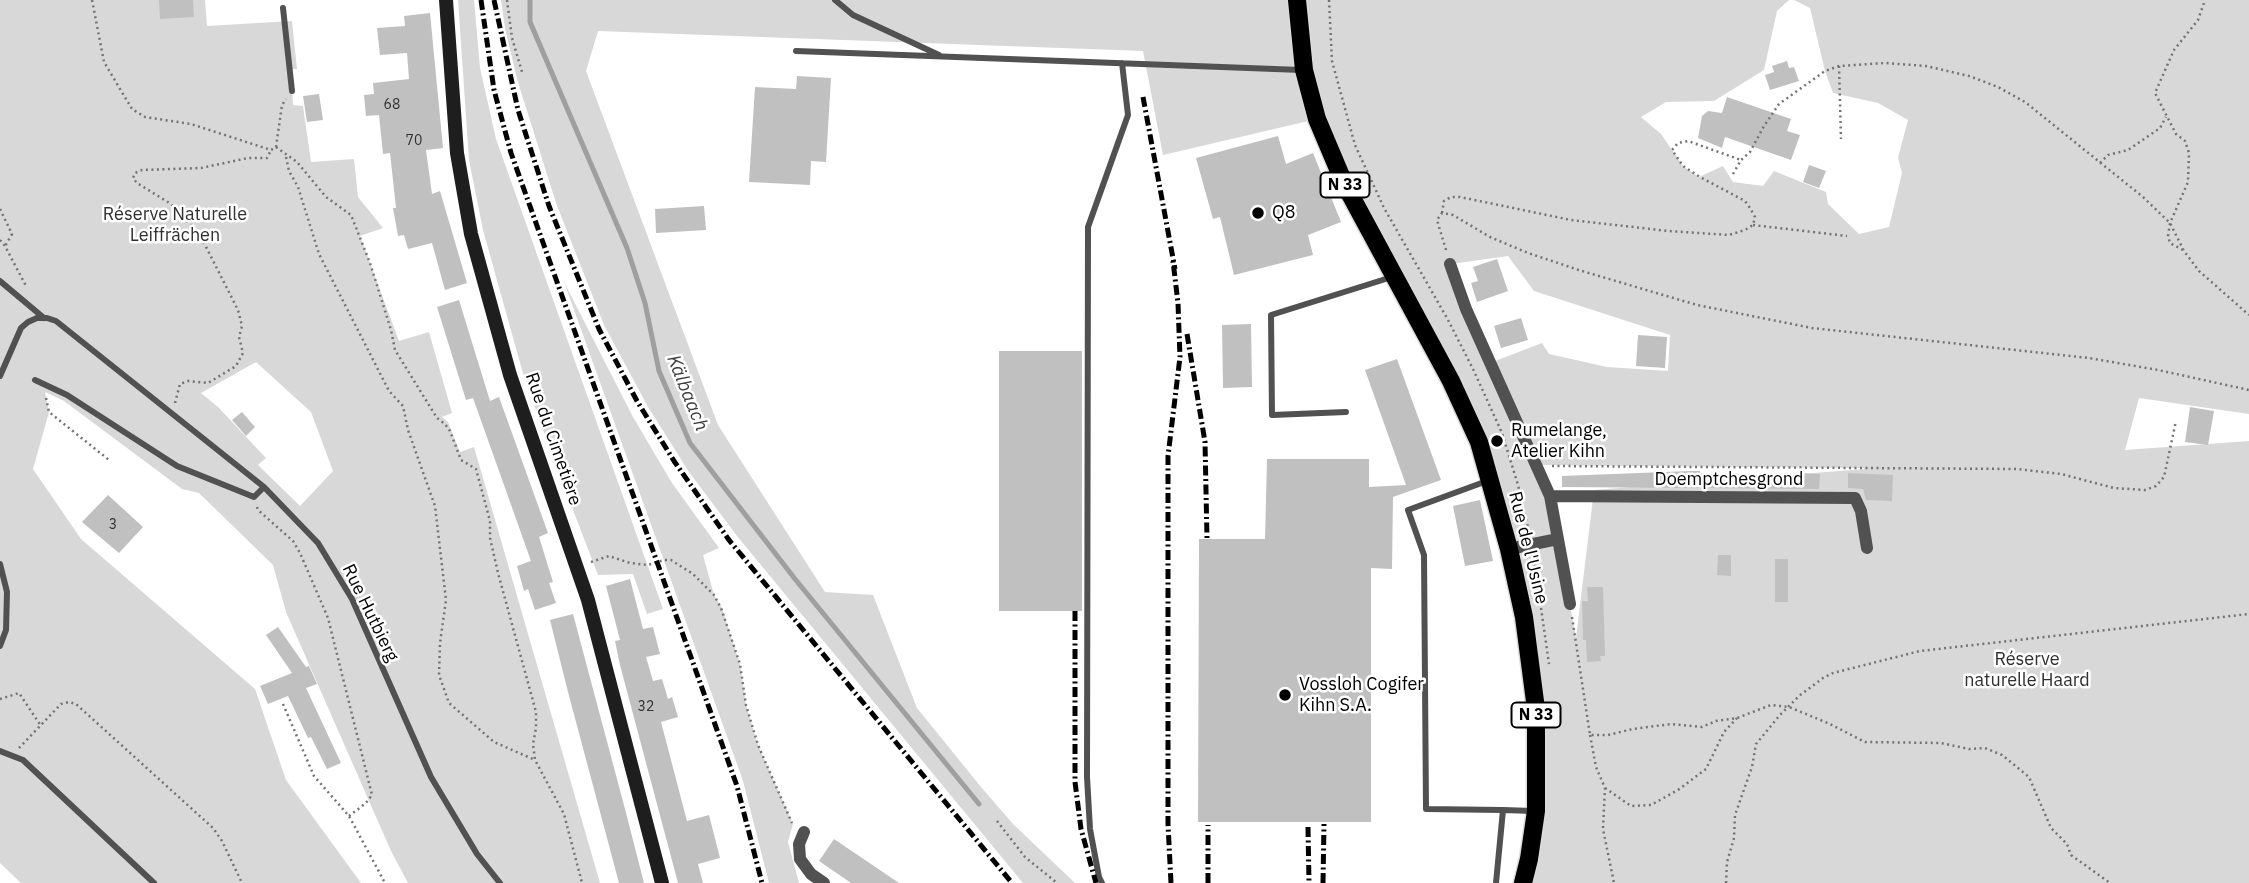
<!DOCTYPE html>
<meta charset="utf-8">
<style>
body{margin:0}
canvas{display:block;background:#fff}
</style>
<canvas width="2249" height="883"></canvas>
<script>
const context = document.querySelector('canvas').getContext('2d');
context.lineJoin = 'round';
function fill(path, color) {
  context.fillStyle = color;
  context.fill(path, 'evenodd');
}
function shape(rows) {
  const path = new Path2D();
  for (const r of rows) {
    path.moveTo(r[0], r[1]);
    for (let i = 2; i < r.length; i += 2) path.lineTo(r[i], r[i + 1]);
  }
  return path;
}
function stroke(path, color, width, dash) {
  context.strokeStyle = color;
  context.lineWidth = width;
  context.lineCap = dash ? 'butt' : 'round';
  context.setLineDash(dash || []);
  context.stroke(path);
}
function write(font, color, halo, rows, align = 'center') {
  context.font = font + ' "IBM Plex Sans",sans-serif';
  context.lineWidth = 5;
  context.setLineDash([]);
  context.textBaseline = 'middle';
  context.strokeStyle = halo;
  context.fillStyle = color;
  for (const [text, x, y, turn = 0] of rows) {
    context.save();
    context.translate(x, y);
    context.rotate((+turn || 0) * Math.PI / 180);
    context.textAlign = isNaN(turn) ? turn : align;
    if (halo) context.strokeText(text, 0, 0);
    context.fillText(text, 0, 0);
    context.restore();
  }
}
fill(shape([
 [0,0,205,0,207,26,292,21,297,69,291,69,293,105,303,106,311,162,354,159,358,197,383,228,360,236,399,341,429,332,452,413,442,417,448,422,460,452,474,447,600,883,408,883,391,851,286,612,273,565,199,493,182,489,64,401,45,392,49,412,33,469,81,539,255,689,286,780,361,883,21,883,0,863],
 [256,362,311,412,333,471,300,506,258,465,266,458,218,407,201,393],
 [458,0,474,0,480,68,496,139,663,609,647,614,633,574,598,575,553,458,522,370,483,230,469,160],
 [501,0,1789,0,1777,11,1764,70,1714,101,1666,102,1641,117,1661,134,1683,166,1699,177,1723,166,1733,182,1763,186,1774,171,1826,192,1828,204,1859,234,1889,227,1902,173,1898,158,1908,120,1878,103,1833,93,1825,71,1810,8,1794,0,2249,0,2249,414,2139,398,2125,450,2249,441,2249,883,1523,883,1536,709,1479,442,1317,119,1163,155,1143,51,598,31,586,71,718,425,825,592,873,595,917,708,981,787,1013,824,1075,883,1023,883,737,536,689,472,648,407,604,325,556,203,517,79,505,28],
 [1508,256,1534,291,1670,335,1668,371,1607,367,1549,354,1542,343,1490,363,1451,264],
 [1536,465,1864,468,1865,469,1594,490,1576,638,1550,496],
 [564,282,633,417,672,483,719,548,703,555,714,595,722,608,740,664,746,705,758,745,793,824,788,842,799,883,769,883,743,781]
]), '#d8d8d8');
stroke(shape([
 [530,0,530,22,627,248,645,303,659,371,690,443,795,579,979,804]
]), '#9f9f9f', 5);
fill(shape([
 [159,0,193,0,194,17,160,19],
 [430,13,443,148,426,150,432,194,440,191,467,283,445,290,432,243,408,249,404,235,398,236,393,208,396,208,390,153,383,154,379,115,366,116,364,95,374,94,373,83,409,79,407,53,380,55,377,28,405,26,404,16],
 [1787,61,1789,68,1794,67,1799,81,1770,90,1765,75,1774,72,1772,66],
 [797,76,831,78,826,162,811,161,810,185,749,182,755,87,796,89],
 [319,94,323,120,307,122,303,96],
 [1727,97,1791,119,1787,131,1800,135,1791,160,1725,137,1722,148,1698,138,1702,116,1708,111,1722,113],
 [1278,136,1286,164,1313,153,1341,222,1308,235,1313,255,1234,275,1220,217,1213,219,1196,158],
 [1809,165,1826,171,1819,188,1803,182],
 [704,206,706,230,656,233,655,209],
 [1497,259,1508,291,1477,302,1471,283,1478,281,1473,267],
 [459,300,490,401,499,397,548,533,539,537,553,582,549,583,556,603,535,610,528,589,524,591,517,566,531,561,473,398,466,400,437,307],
 [1521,318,1528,340,1501,348,1494,326],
 [1251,324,1252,387,1223,388,1222,325],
 [1638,335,1667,337,1665,368,1636,366],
 [999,351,1082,351,1082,611,999,611],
 [1397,359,1441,480,1393,497,1392,569,1371,568,1371,822,1198,822,1199,539,1265,539,1267,459,1369,459,1369,487,1406,485,1365,370],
 [2190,407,2214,411,2208,445,2185,442],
 [242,412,255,427,246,436,232,420],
 [1690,471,1700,471,1700,473,1796,475,1796,473,1820,474,1819,489,1562,487,1562,476],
 [1848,473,1893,475,1892,501,1866,500,1863,489,1848,488],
 [108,495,143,527,119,553,82,522],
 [1480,500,1493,561,1465,566,1453,506],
 [1718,555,1731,555,1731,576,1717,575],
 [1775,559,1788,559,1788,602,1775,602],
 [630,579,643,629,653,627,660,654,646,657,653,681,662,679,668,699,672,697,678,717,661,722,687,821,709,815,720,858,698,864,703,883,678,883,620,665,615,641,620,640,606,586],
 [1587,587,1603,587,1605,656,1600,656,1601,661,1587,662,1586,640,1583,640,1582,601,1588,601],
 [573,614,625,809,644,883,619,883,568,692,550,620],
 [278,627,306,667,309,666,317,684,306,688,341,763,327,769,311,737,308,738,288,696,268,704,260,686,292,673,266,635],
 [834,839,899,883,851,883,819,861]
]), '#c0c0c0');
const primary = shape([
 [1297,0,1304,70,1317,119,1344,183,1451,381,1479,442,1509,549,1524,617,1536,709,1536,811,1529,859,1523,883]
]);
stroke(primary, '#dbdbdb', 21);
stroke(shape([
 [92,0,104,62,132,109,145,117,191,124,271,150,276,147,282,105,286,99],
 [507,0,512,38,522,72],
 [1329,0,1332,61,1355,145,1384,208,1447,318,1473,369,1502,433,1518,485,1529,532],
 [1839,66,1841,139],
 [276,147,297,162,326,197,351,215,370,263,391,330,395,350,437,418,445,424,450,431,461,460,476,469,490,521,490,538,498,573,536,712,536,728,533,744,535,760,564,814,582,883],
 [286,157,289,171,298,187,319,254,389,391,403,406,408,430,435,506,446,600,440,643,439,675,449,703,494,742,535,760],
 [2100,163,2108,155,2128,150,2160,128,2166,117],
 [1733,174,1741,160,1750,152,1764,126,1779,104,1825,71,1839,66,1885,63,1926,66,1969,76,1998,87,2025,102,2143,197,2170,223,2184,251,2199,271,2249,315],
 [0,209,12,234,5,246],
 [1442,213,1444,201,1451,197,1460,197,1571,220,1668,231,1729,235,1745,230,1753,225,1755,217,1750,208,1745,201,1700,177,1683,166,1672,150,1678,143,1688,141,1741,160],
 [1753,225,1847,236],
 [0,240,5,246,26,286],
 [1446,250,1437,220,1442,213,1453,215,1490,237,1528,253,1582,271,1697,305,1812,328,2089,358,2158,370,2249,390],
 [2183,250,2170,243,2168,236,2170,223,2188,182,2189,153,2185,141,2176,134,2155,93,2174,50,2198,20,2205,0],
 [46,398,49,412,109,460],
 [175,403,180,384,188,381,208,383,236,366,243,353,239,337,242,326,238,310,200,235,171,204,137,183,133,178,135,173,142,170,201,168,248,158,267,158,271,150],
 [1552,466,2017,469,2061,474,2114,488,2145,490,2156,486,2164,477,2176,421],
 [257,507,258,510,293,541,300,553,328,618,372,795,366,803,349,816],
 [1534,559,1549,664],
 [591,562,609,556,630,563,648,565,664,560,671,560,693,574,714,595,721,608,740,664,746,705,758,745,792,823],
 [1572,617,1590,735,1608,735,1633,729,1671,724,1702,727,1716,721,1737,718,1771,705,1789,707,1830,724,1865,742,1941,743,1969,749,1985,748,2002,755,2029,777,2051,828,2067,844,2071,855,2110,883],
 [0,699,19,693,41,726],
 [283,704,314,776,349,816,385,883],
 [1590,735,1596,767,1605,788,1603,829,1614,883],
 [19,748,61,704,69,702,76,704,213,828,222,841,242,883],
 [1605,788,1631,806,1651,805,1678,790,1706,769,1724,732,1737,718],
 [997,821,1025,857,1057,883],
 [1726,883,1727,862,1734,838,1735,815,1752,767,1756,744,1780,715,1799,696,1823,678,1833,673,1920,651,2249,614]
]), '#737373', 2.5, [2, 3.5]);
stroke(shape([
 [835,0,853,15,939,55],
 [283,8,292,91],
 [796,51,1301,70],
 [0,281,44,318],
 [0,376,21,328,28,322,37,318,47,318,56,321,264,487,318,543,352,599,431,777,477,854,500,883],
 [35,380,67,395,177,466,254,497,264,487],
 [1346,412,1272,415,1271,315,1392,277],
 [1487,481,1408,510,1424,555,1426,809,1503,810],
 [0,564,7,592,6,630,0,646],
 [0,751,23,760,154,883],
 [1102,883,1099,877,1090,829,1087,777,1088,227,1128,115,1122,63],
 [1496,883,1503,810,1533,811]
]), '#515151', 6);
stroke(shape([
 [1450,264,1466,309,1550,496,1570,604],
 [1550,496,1855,498,1861,511,1867,548],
 [1509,549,1558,539],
 [804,832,799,844,800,859,811,874,824,883]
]), '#515151', 12);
stroke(shape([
 [446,0,457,153,471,234,510,375,588,600,662,883]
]), '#1e1e1e', 14);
stroke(primary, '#000', 18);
stroke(shape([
 [481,0,494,90,511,153,737,786,762,883],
 [494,0,518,110,549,206,599,329,637,401,674,461,729,540,1012,883],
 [1143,97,1175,269],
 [1187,334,1205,442,1207,539],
 [1075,611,1075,782,1081,829,1096,883],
 [1308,827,1309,883],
 [1171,883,1168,824,1168,456,1180,357,1178,303,1173,261],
 [1208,883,1208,825],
 [1323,883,1324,824]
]), '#000', 5, [10, 3.5, 2, 3.5]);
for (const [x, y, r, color] of [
 [1258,213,7,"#000"],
 [1497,441,7,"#000"],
 [1285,695,7,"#000"]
]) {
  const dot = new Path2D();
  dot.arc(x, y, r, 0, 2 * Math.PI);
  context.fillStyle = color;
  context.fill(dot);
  stroke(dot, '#fff', 2.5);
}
write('14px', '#303030', null, [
 ["68",392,105],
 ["70",414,141],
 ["3",113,525],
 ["32",646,707]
]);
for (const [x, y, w] of [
 [1345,185,49],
 [1536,715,49]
]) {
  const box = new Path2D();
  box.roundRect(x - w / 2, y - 12.5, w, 25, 5);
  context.fillStyle = '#fff';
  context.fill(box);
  stroke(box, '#000', 2);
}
write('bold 16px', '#000', null, [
 ["N 33",1345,185],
 ["N 33",1536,715]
]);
write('18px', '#000', '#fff', [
 ["Q8",1272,213],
 ["Rumelange,",1511,431],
 ["Atelier Kihn",1511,452],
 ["Vossloh Cogifer",1299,685],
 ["Kihn S.A.",1299,706]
], 'left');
write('18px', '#2f2f2f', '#fff', [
 ["Réserve Naturelle",175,215],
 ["Leiffrächen",175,236],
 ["Réserve",2027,660],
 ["naturelle Haard",2027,681]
]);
write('18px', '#000', '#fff', [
 ["Rue du Cimetière",553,439,71],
 ["Doemptchesgrond",1729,480],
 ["Rue de l'Usine",1528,548,76],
 ["Rue Hutbierg",370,613,64]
]);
write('italic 19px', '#404040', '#fff', [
 ["Kälbaach",687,393,68]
]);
</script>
